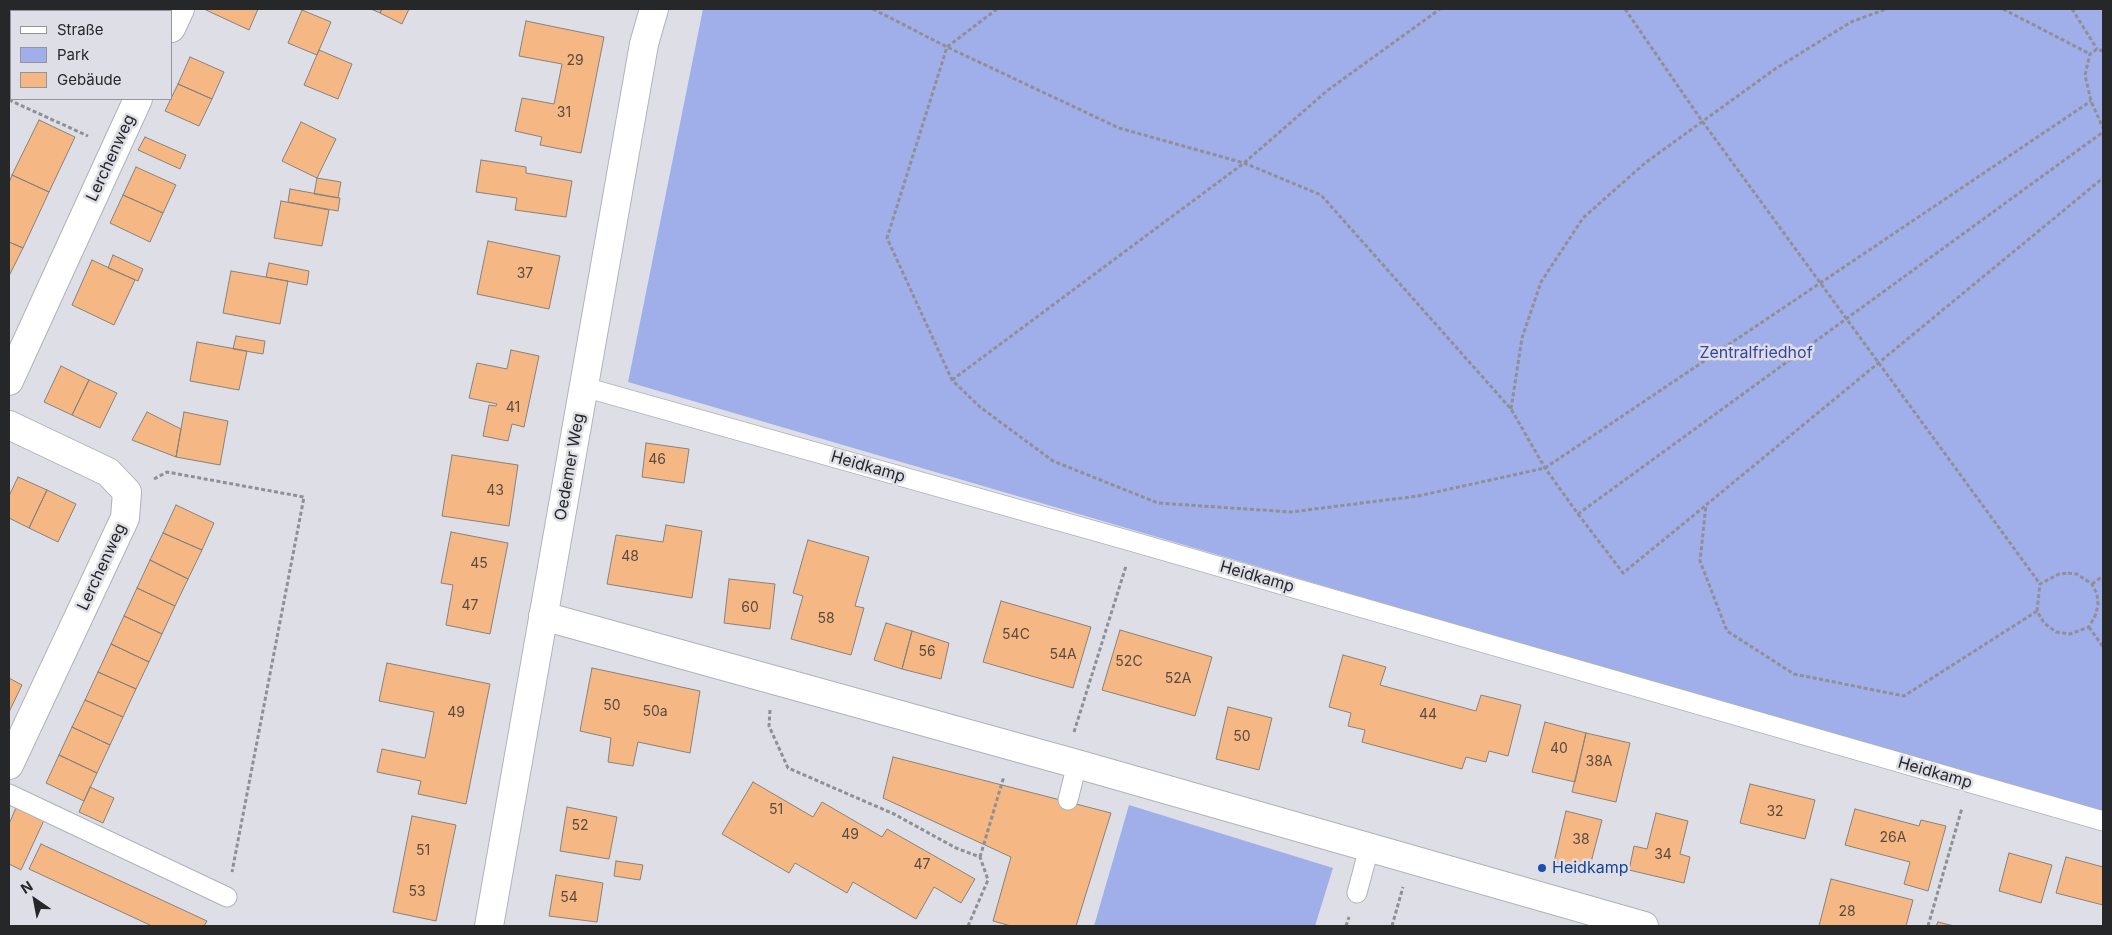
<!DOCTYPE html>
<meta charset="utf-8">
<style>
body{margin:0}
#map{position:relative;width:2112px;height:935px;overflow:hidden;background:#dedfe6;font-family:Inter,sans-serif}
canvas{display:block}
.frame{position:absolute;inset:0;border:10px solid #262729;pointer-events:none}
.legend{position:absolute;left:10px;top:10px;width:162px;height:90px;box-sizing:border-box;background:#dedfe6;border:1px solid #94959a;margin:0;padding:6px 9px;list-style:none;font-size:15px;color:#262729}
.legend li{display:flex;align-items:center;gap:10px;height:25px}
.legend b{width:25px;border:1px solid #94959a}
.north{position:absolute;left:10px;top:875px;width:50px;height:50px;-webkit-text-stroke:4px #dedfe6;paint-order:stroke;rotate:327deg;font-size:14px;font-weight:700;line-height:20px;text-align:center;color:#262729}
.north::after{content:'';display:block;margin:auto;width:18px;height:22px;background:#262729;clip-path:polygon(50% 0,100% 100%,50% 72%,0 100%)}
</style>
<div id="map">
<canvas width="2112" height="935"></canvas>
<div class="frame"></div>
<ul class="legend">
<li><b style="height:6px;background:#fff"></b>Straße</li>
<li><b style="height:14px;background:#a0afe9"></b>Park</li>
<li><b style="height:14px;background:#f5b783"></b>Gebäude</li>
</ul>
<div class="north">N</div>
</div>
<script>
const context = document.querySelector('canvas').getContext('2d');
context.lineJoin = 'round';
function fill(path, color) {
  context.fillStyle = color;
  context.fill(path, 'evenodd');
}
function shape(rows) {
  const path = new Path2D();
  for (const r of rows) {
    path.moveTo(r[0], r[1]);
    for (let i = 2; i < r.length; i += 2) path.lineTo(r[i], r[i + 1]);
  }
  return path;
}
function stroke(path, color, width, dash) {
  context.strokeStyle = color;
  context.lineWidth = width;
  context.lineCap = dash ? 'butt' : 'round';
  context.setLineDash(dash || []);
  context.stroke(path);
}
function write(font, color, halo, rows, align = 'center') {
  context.font = font + ' Inter,sans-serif';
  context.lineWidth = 5;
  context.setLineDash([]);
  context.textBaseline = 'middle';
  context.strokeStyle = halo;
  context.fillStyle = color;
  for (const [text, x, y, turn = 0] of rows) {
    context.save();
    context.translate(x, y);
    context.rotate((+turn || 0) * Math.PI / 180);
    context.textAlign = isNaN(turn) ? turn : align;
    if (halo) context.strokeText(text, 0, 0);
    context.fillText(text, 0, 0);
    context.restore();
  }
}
fill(shape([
 [703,9,2103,9,2103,811,2041,796,628,382],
 [1129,805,1333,868,1315,926,1094,926]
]), '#a0afe9');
const building = shape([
 [113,9,147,9,146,11,119,11,113,9],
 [207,9,258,9,249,30,206,10,207,9],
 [371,9,382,9,380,13,371,9],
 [382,9,409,9,402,24,380,13,382,9],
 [302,10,331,22,317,55,288,43,302,10],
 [526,21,604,37,581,153,540,145,542,137,515,131,522,98,554,104,562,64,519,56,526,21],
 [319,50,352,64,338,99,304,85,319,50],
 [190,57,224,72,212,99,178,84,190,57],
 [178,84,212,99,199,126,165,111,178,84],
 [39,120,75,137,49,192,12,175,39,120],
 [301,122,336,139,317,178,282,161,301,122],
 [145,137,186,155,180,169,138,150,145,137],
 [481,160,526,167,526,173,572,181,566,217,515,210,517,198,476,192,481,160],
 [136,167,176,185,163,213,123,195,136,167],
 [12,175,49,192,23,248,9,242,9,183,12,175],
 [317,178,341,182,338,198,314,194,317,178],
 [290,189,340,198,338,211,288,202,290,189],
 [123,195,163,213,150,242,110,223,123,195],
 [281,201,329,210,322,246,274,238,281,201],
 [488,241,560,256,549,309,477,294,488,241],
 [9,242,23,248,9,276,9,242],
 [113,255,143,269,138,281,108,268,113,255],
 [92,260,135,280,114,325,72,305,92,260],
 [269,263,309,271,307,285,266,277,269,263],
 [231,271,288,281,280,324,223,313,231,271],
 [236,336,265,341,263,354,233,349,236,336],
 [197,342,247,351,239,390,190,381,197,342],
 [511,350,539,356,524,427,512,424,508,441,483,436,489,405,496,406,497,404,469,398,477,363,507,369,511,350],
 [61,366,89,380,72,415,44,402,61,366],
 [89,380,117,393,100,428,72,415,89,380],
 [147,412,181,429,176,457,132,440,147,412],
 [184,412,228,421,220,465,176,457,184,412],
 [646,443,689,449,684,483,642,477,646,443],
 [452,455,518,465,509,526,442,516,452,455],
 [18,477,47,490,29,528,9,518,9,496,18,477],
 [47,490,76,504,58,542,29,528,47,490],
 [176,505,214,523,202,550,163,533,176,505],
 [666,525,702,531,692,598,607,584,616,535,663,542,666,525],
 [451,532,508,543,490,634,446,625,453,585,441,583,451,532],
 [163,533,202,550,188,579,150,560,163,533],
 [808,540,869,557,855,606,864,608,851,655,791,639,803,596,793,593,808,540],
 [150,560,188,579,175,606,137,588,150,560],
 [729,579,775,584,770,629,724,623,729,579],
 [137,588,175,606,162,634,124,616,137,588],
 [1001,601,1091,627,1073,688,983,662,1001,601],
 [124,616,162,634,149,662,111,644,124,616],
 [886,623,912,631,902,669,874,660,886,623],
 [1120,630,1212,657,1195,716,1102,690,1120,630],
 [912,631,949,643,941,679,902,669,912,631],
 [111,644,149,662,136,689,98,672,111,644],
 [1343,655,1386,667,1380,685,1476,711,1481,695,1521,705,1508,756,1489,751,1486,762,1466,757,1462,769,1362,742,1365,730,1348,726,1351,713,1329,707,1343,655],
 [387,663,490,684,466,804,418,794,421,781,377,772,382,749,425,758,434,712,379,701,387,663],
 [592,668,700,691,690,753,638,742,633,766,608,762,611,738,580,731,592,668],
 [98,672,136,689,123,717,85,700,98,672],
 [9,678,22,685,9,712,9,678],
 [85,700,123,717,110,745,72,727,85,700],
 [1228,707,1272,718,1259,770,1216,759,1228,707],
 [1545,722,1586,733,1575,782,1532,772,1545,722],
 [72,727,110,745,97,773,59,755,72,727],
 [1586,733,1630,743,1616,802,1572,792,1586,733],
 [59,755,97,773,84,801,46,783,59,755],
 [893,757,1111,813,1076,926,1011,926,993,921,1011,857,883,798,893,757],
 [753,782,813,817,822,802,882,837,887,829,975,879,961,903,934,887,916,919,853,882,847,893,795,863,789,873,722,834,753,782],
 [1750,784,1815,800,1805,839,1740,823,1750,784],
 [90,787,114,798,103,823,79,812,90,787],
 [18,803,46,816,21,870,9,864,9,824,18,803],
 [567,807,617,817,609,859,560,851,567,807],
 [1855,809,1919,826,1921,820,1946,826,1928,891,1904,884,1910,862,1845,845,1855,809],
 [1566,811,1602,820,1589,870,1554,862,1566,811],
 [1656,813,1688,821,1680,854,1690,857,1684,883,1629,870,1634,846,1647,849,1656,813],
 [412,816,456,825,436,921,393,912,412,816],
 [41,844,207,921,204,926,152,926,29,869,41,844],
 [2009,853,2052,865,2041,903,1999,891,2009,853],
 [2066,857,2103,867,2103,905,2056,893,2066,857],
 [616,861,643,865,640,880,614,876,616,861],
 [556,875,603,883,597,922,549,916,556,875],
 [1831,879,1913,900,1906,926,1819,926,1831,879],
 [1938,922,1954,926,1936,926,1938,922]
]);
fill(building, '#f5b783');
stroke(building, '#87817d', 1);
const service = shape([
 [584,387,1134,542,2103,821],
 [9,794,227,897],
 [1068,800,1077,764],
 [1357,893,1369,848]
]);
const minor = shape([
 [171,28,180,9],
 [9,381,138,99],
 [9,425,108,472,127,492,125,518,9,765],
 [543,616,1077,764,1644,926]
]);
const tertiary = shape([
 [489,926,644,44,654,9]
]);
stroke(service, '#b0b2b9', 21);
stroke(minor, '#b0b2b9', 30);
stroke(tertiary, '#b0b2b9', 30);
stroke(shape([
 [873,9,947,47,1119,128,1244,163,1321,195,1511,409,1545,468,1578,514,2103,132],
 [997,9,947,47,887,238,952,380,980,407,1053,461,1158,503,1291,512,1418,496,1545,468,2091,101],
 [1625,9,1702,121,2040,584],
 [2003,9,2090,54],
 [2072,9,2097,49],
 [2103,51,2097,49,2090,54,2085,75,2091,101,2103,128],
 [9,100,88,136],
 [952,380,1244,163,1328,90,1440,9],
 [1511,409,1522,338,1541,282,1583,218,1645,163,1775,69,1851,22,1886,9],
 [154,479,167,472,304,497,232,872],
 [1578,514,1623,573,1705,506],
 [2068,573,2077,574,2092,584,2097,594,2098,604,2096,614,2089,627,2070,634,2056,632,2044,623,2037,611,2040,584,2059,574,2068,573],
 [2092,584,2103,576],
 [2037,611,1904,696,1794,674,1727,631,1700,561,1706,505,2103,178],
 [2089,627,2103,647],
 [770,710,769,726,788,768,894,814,956,848,980,857,988,880,968,926],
 [1074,732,1126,566],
 [980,857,1004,776],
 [1346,926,1349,917],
 [1392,926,1403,887],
 [1928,926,1962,808]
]), '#8f9095', 3, [4, 2.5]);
stroke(service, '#fff', 19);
stroke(minor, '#fff', 28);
stroke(tertiary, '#fff', 28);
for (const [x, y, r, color] of [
 [1542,868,5,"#1a4fb4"]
]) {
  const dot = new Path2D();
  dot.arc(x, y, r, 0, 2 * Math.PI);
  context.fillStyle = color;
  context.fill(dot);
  stroke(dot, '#dedfe6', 2);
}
write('14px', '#5a4b40', null, [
 ["29",575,61],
 ["31",564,113],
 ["37",525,274],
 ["41",513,408],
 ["46",657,460],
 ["43",495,491],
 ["48",630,557],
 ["45",479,564],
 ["47",470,606],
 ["60",750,608],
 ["58",826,619],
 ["54C",1016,635],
 ["56",927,652],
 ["54A",1063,655],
 ["52C",1129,662],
 ["52A",1178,679],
 ["50",612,706],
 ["50a",655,712],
 ["49",456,713],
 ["44",1428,715],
 ["50",1242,737],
 ["40",1559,749],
 ["38A",1599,762],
 ["51",776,810],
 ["32",1775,812],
 ["52",580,826],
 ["49",850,835],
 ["26A",1893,838],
 ["38",1581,840],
 ["51",423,851],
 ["34",1663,855],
 ["47",922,865],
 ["53",417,892],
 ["54",569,898],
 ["28",1847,912]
]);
write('16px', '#262729', '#dedfe6', [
 ["Lerchenweg",111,158,-65],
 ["Oedemer Weg",570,467,-80],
 ["Heidkamp",868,467,16],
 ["Lerchenweg",102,567,-65],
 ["Heidkamp",1257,577,16],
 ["Heidkamp",1935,773,16]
]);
write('16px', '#3844a3', '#dedfe6', [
 ["Zentralfriedhof",1756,353]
]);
write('16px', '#164399', '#dedfe6', [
 ["Heidkamp",1552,868]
], 'left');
</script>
